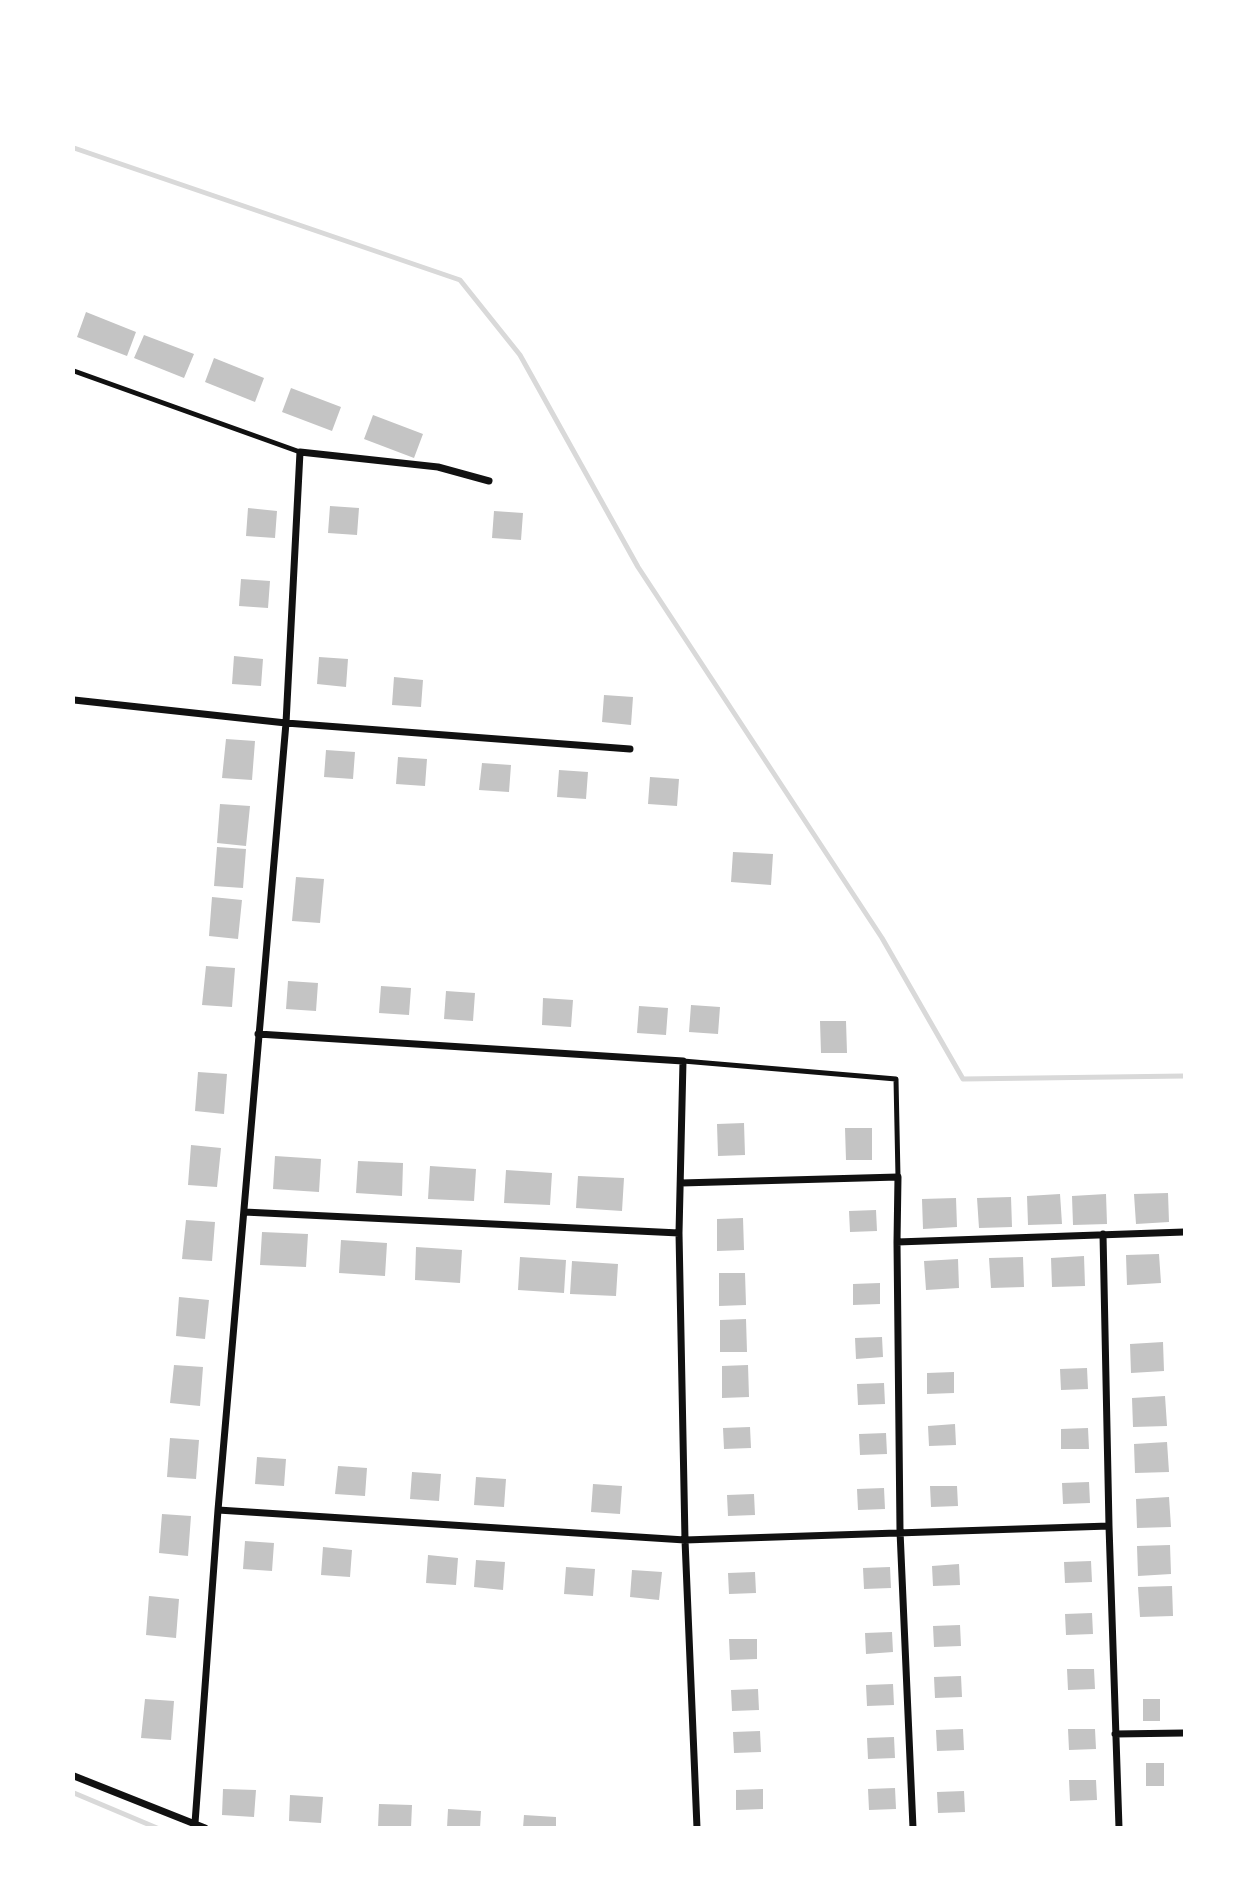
<!DOCTYPE html>
<style>
body{margin:0}
#map{position:relative;width:1258px;height:1901px;overflow:hidden;background:#fff;font-family:"Work Sans",sans-serif}
canvas{display:block}
.frame{position:absolute;inset:0;border:75px solid #fff;pointer-events:none}
</style>
<div id="map">
<canvas width="1258" height="1901"></canvas>
<div class="frame"></div>
</div>
<script>
const context = document.querySelector('canvas').getContext('2d');
context.lineJoin = 'round';
function shape(rows) {
  const path = new Path2D();
  for (const r of rows) {
    path.moveTo(r[0], r[1]);
    for (let i = 2; i < r.length; i += 2) path.lineTo(r[i], r[i + 1]);
  }
  return path;
}
function stroke(path, color, width, dash) {
  context.strokeStyle = color;
  context.lineWidth = width;
  context.lineCap = dash ? 'butt' : 'round';
  context.setLineDash(dash || []);
  context.stroke(path);
}
function fill(path, color) {
  context.fillStyle = color;
  context.fill(path, 'evenodd');
}
stroke(shape([
 [74,148,460,280,520,355,638,567,882,938,963,1079,1184,1076],
 [74,1793,157,1828]
]), '#d9d9d9', 5);
fill(shape([
 [86,312,136,332,127,356,77,337],
 [144,335,194,354,184,378,134,358],
 [214,358,264,378,255,402,205,382],
 [291,388,341,407,332,431,282,412],
 [373,415,423,434,414,458,364,439],
 [330,506,359,508,357,535,328,533],
 [248,508,277,511,275,538,246,536],
 [494,511,523,513,521,540,492,538],
 [241,579,270,581,268,608,239,606],
 [234,656,263,659,261,686,232,684],
 [319,657,348,659,346,687,317,684],
 [394,677,423,680,421,707,392,705],
 [604,695,633,697,631,725,602,722],
 [226,739,255,741,252,780,222,778],
 [326,750,355,752,353,779,324,777],
 [398,757,427,759,425,786,396,784],
 [482,763,511,765,509,792,479,790],
 [559,770,588,772,586,799,557,797],
 [650,777,679,779,677,806,648,804],
 [220,804,250,806,246,846,217,843],
 [217,847,246,849,243,888,214,886],
 [733,852,773,854,771,885,731,882],
 [296,877,324,879,320,923,292,921],
 [212,897,242,900,238,939,209,936],
 [206,966,235,968,232,1007,202,1005],
 [288,981,318,983,316,1011,286,1009],
 [381,986,411,988,409,1015,379,1013],
 [446,991,475,993,473,1021,444,1019],
 [543,998,573,1000,571,1027,542,1025],
 [691,1005,720,1007,718,1034,689,1032],
 [639,1006,668,1008,666,1035,637,1033],
 [820,1021,846,1021,847,1053,821,1053],
 [198,1072,227,1074,224,1114,195,1111],
 [744,1123,745,1155,718,1156,717,1124],
 [845,1128,872,1128,872,1160,846,1160],
 [191,1145,221,1148,217,1187,188,1185],
 [275,1156,321,1159,319,1192,273,1189],
 [358,1161,403,1163,402,1196,356,1193],
 [430,1166,476,1169,474,1201,428,1199],
 [506,1170,552,1173,550,1205,504,1203],
 [578,1176,624,1178,622,1211,576,1208],
 [1168,1193,1169,1222,1136,1224,1134,1194],
 [1060,1194,1062,1224,1028,1225,1027,1196],
 [1106,1194,1107,1224,1073,1225,1072,1196],
 [1011,1197,1012,1227,979,1228,977,1198],
 [956,1198,957,1227,923,1229,922,1199],
 [876,1210,877,1231,850,1232,849,1211],
 [743,1218,744,1250,717,1251,717,1219],
 [186,1220,215,1222,212,1261,182,1259],
 [262,1232,308,1234,306,1267,260,1265],
 [341,1240,387,1243,385,1276,339,1273],
 [416,1247,462,1250,460,1283,415,1280],
 [1159,1254,1161,1283,1127,1285,1126,1255],
 [1084,1256,1085,1286,1052,1287,1051,1258],
 [520,1257,566,1260,564,1293,518,1290],
 [1023,1257,1024,1287,991,1288,989,1258],
 [958,1259,959,1288,926,1290,924,1261],
 [572,1261,618,1264,616,1296,570,1294],
 [719,1273,745,1273,746,1305,719,1306],
 [880,1283,880,1304,853,1305,853,1284],
 [179,1297,209,1300,205,1339,176,1336],
 [746,1319,747,1352,720,1352,720,1320],
 [882,1337,883,1357,856,1359,855,1338],
 [1163,1342,1164,1371,1131,1373,1130,1344],
 [174,1365,203,1367,200,1406,170,1403],
 [748,1365,749,1397,722,1398,722,1366],
 [1087,1368,1088,1389,1061,1390,1060,1369],
 [954,1372,954,1393,927,1394,927,1373],
 [884,1383,885,1404,858,1405,857,1384],
 [1165,1396,1167,1426,1133,1427,1132,1398],
 [955,1424,956,1445,929,1446,928,1426],
 [750,1427,751,1448,724,1449,723,1428],
 [1088,1428,1089,1449,1061,1449,1061,1429],
 [886,1433,887,1454,860,1455,859,1434],
 [170,1438,199,1440,196,1479,167,1477],
 [1167,1442,1169,1472,1135,1473,1134,1444],
 [257,1457,286,1459,284,1486,255,1484],
 [338,1466,367,1468,365,1496,335,1494],
 [412,1472,441,1474,439,1501,410,1499],
 [476,1477,506,1479,504,1507,474,1505],
 [1089,1482,1090,1503,1063,1504,1062,1483],
 [593,1484,622,1486,620,1514,591,1512],
 [930,1486,957,1486,958,1506,931,1507],
 [884,1488,885,1509,858,1510,857,1489],
 [754,1494,755,1515,728,1516,727,1495],
 [1169,1497,1171,1527,1137,1528,1136,1499],
 [162,1514,191,1516,188,1556,159,1553],
 [245,1541,274,1543,272,1571,243,1569],
 [1170,1545,1171,1574,1138,1576,1137,1546],
 [323,1547,352,1550,350,1577,321,1575],
 [428,1555,458,1558,456,1585,426,1583],
 [476,1560,505,1562,503,1590,474,1587],
 [1091,1561,1092,1582,1065,1583,1064,1562],
 [959,1564,960,1585,933,1586,932,1566],
 [566,1567,595,1569,593,1596,564,1594],
 [890,1567,891,1588,864,1589,863,1568],
 [632,1570,662,1572,659,1600,630,1597],
 [755,1572,756,1593,729,1594,728,1573],
 [1172,1586,1173,1616,1140,1617,1138,1587],
 [149,1596,179,1599,176,1638,146,1635],
 [1092,1613,1093,1634,1066,1635,1065,1614],
 [960,1625,961,1646,934,1647,933,1626],
 [892,1632,893,1652,866,1654,865,1633],
 [729,1639,757,1639,757,1659,730,1660],
 [1067,1669,1094,1669,1095,1689,1068,1690],
 [961,1676,962,1697,935,1698,934,1677],
 [893,1684,894,1705,867,1706,866,1685],
 [758,1689,759,1710,732,1711,731,1690],
 [145,1699,174,1701,171,1740,141,1738],
 [1143,1699,1160,1699,1160,1721,1143,1721],
 [963,1729,964,1750,937,1751,936,1730],
 [1068,1729,1095,1729,1096,1749,1069,1750],
 [760,1731,761,1752,734,1753,733,1732],
 [894,1737,895,1758,868,1759,867,1738],
 [1146,1763,1164,1763,1164,1786,1146,1786],
 [1069,1780,1096,1780,1097,1800,1070,1801],
 [895,1788,896,1809,869,1810,868,1789],
 [223,1789,256,1790,254,1817,222,1815],
 [763,1789,763,1809,736,1810,736,1790],
 [964,1791,965,1812,938,1813,937,1792],
 [290,1795,323,1797,321,1823,289,1821],
 [379,1804,412,1805,411,1828,378,1828],
 [448,1809,481,1811,480,1828,447,1828],
 [524,1815,556,1817,556,1828,523,1828]
]), '#c4c4c4');
stroke(shape([
 [74,371,300,452],
 [683,1061,896,1079,898,1177]
]), '#111', 5);
stroke(shape([
 [74,700,286,723,630,749],
 [258,1034,683,1061,679,1233,685,1540,697,1828],
 [681,1183,898,1177,897,1242,900,1531,913,1828],
 [244,1212,679,1233],
 [1103,1234,1109,1526,1119,1828],
 [897,1242,1184,1232],
 [218,1510,685,1540,1109,1526],
 [1115,1734,1184,1733],
 [74,1776,205,1828],
 [195,1823,218,1510,286,723,300,452,438,467,489,481]
]), '#111', 7);
</script>
